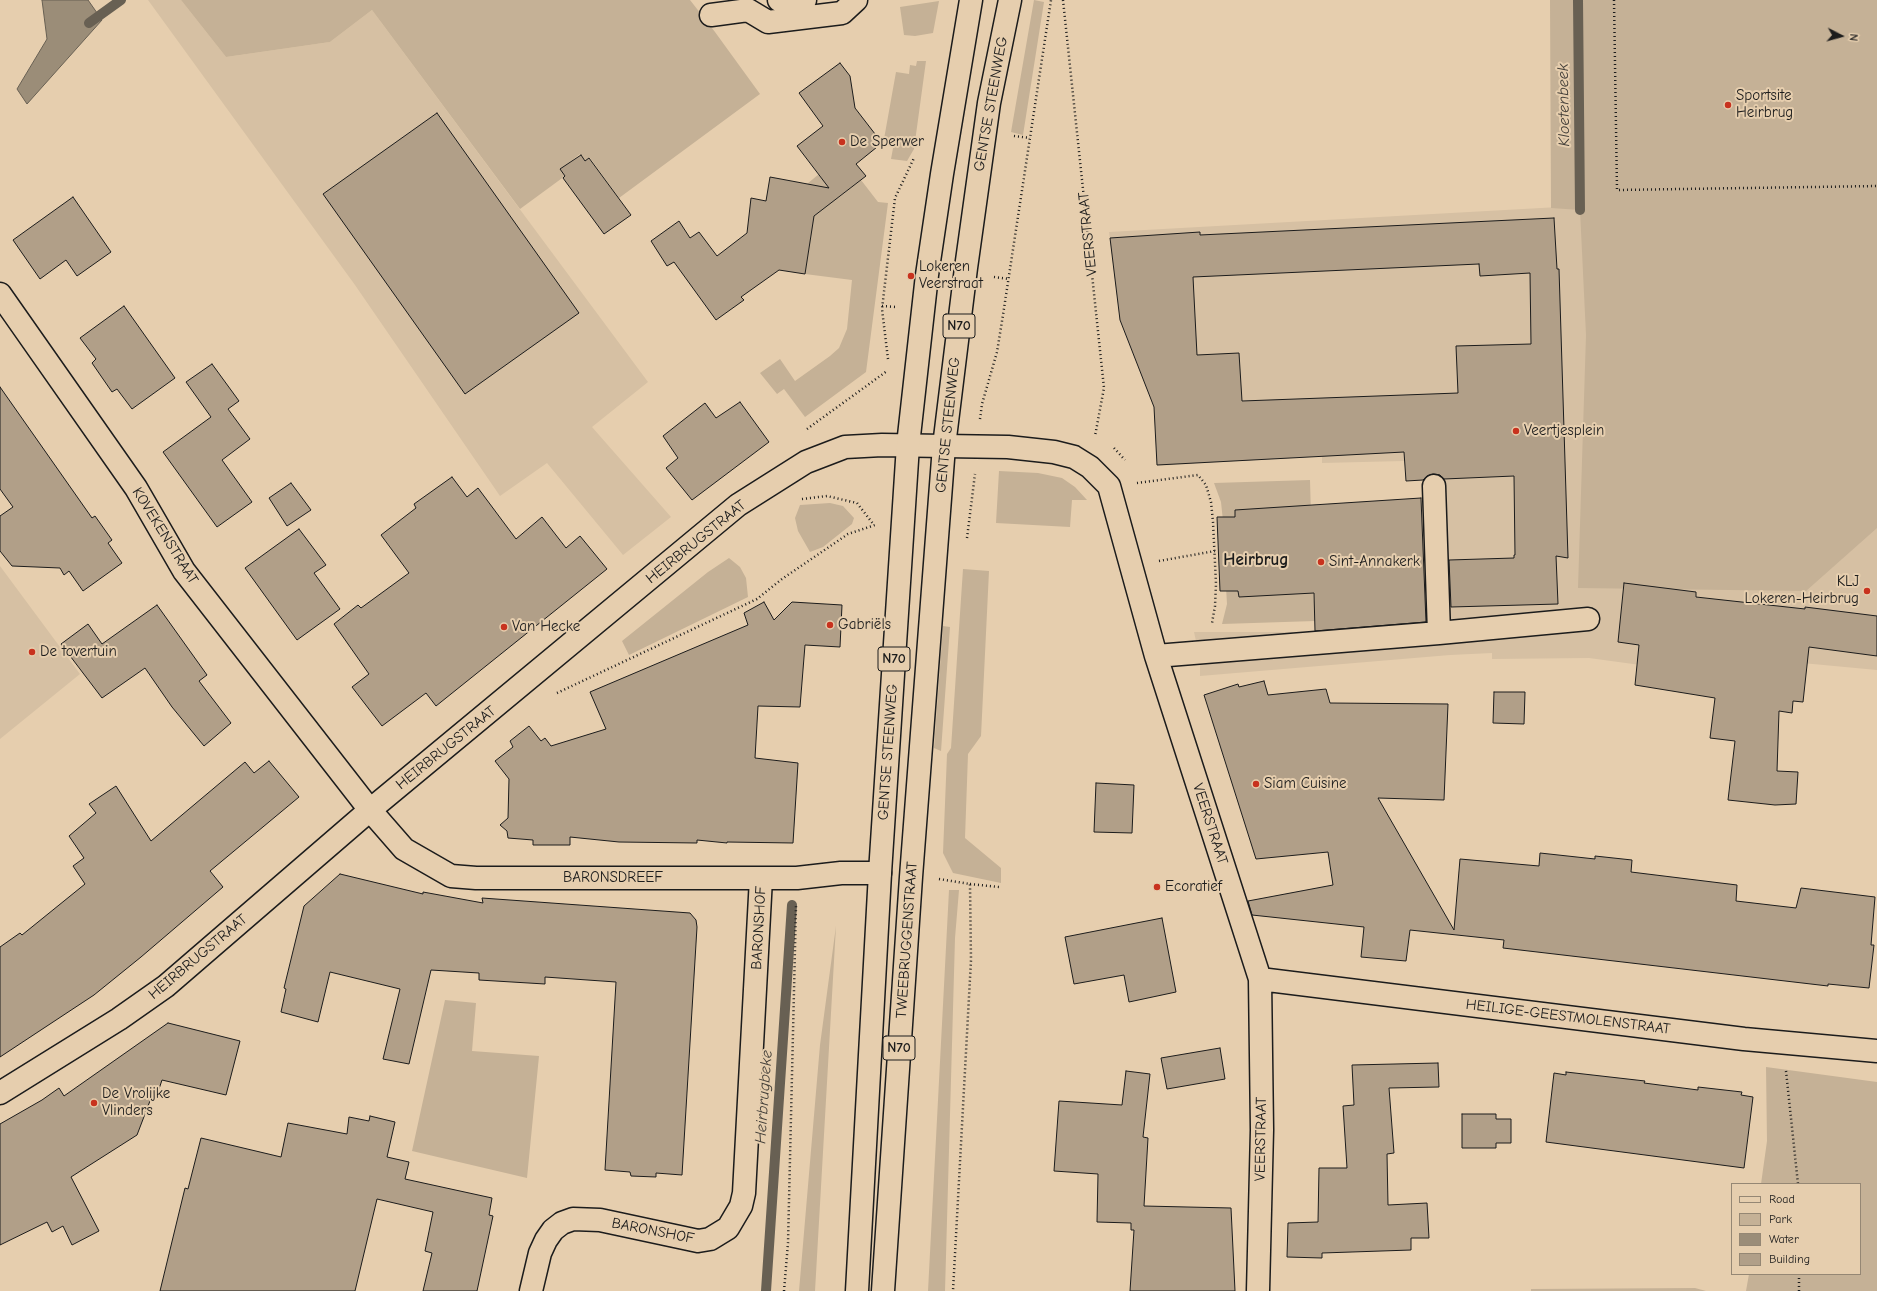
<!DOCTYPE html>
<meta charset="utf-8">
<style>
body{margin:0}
#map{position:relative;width:1877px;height:1291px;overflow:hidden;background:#e6ceae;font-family:"Comic Neue",sans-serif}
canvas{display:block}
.legend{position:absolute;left:1731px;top:1183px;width:130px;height:92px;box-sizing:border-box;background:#e6ceae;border:1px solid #958774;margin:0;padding:5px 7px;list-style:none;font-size:12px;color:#1c1c1c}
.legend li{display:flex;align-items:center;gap:8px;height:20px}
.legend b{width:20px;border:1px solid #958774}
.north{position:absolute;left:1821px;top:16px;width:40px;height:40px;-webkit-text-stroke:3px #e6ceae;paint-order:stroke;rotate:96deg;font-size:11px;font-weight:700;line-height:16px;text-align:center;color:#1c1c1c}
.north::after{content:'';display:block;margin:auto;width:14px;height:18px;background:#1c1c1c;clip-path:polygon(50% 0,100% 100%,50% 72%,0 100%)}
</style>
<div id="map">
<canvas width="1877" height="1291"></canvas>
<ul class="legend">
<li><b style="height:5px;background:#e6ceae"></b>Road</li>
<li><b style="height:11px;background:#c5b196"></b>Park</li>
<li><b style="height:11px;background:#9b8d78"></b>Water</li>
<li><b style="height:11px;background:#b19f88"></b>Building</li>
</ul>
<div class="north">N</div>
</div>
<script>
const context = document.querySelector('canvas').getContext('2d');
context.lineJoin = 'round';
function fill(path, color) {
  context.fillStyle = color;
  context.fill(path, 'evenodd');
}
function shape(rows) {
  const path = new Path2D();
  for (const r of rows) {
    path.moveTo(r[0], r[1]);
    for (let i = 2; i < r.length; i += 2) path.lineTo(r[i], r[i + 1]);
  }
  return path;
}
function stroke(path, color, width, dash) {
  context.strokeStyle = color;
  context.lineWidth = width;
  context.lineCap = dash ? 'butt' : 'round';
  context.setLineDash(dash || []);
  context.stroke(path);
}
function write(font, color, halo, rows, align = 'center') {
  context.font = font + ' "Comic Neue",sans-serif';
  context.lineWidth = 4;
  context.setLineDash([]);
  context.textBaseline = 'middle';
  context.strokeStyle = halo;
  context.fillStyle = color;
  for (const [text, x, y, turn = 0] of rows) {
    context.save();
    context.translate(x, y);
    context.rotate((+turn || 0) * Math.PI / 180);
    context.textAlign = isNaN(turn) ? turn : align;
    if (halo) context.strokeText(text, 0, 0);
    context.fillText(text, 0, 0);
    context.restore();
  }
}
fill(shape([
 [148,0,181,0,226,57,330,42,372,10,648,382,592,427,671,517,623,555,547,463,500,496,355,285],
 [1559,207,1580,210,1877,214,1877,670,1781,661,1780,684,1589,658,1492,659,1492,653,1450,655,1200,676,1200,659,1194,632,1315,632,1448,629,1444,460,1322,463,1322,456,1157,466,1154,407,1120,320,1109,232],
 [0,566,80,674,0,739]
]), '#d6c0a3');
fill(shape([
 [181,0,690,0,715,32,760,94,619,198,590,158,585,161,580,154,561,169,565,176,520,209,372,10,330,42,226,57],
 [1034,0,1044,2,1023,135,1011,132],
 [1550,0,1877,0,1877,528,1806,591,1578,588,1586,335,1580,210,1551,208],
 [939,1,933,33,915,36,904,35,900,7],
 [917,61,926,61,914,149,907,161,891,159,894,143,884,139,896,72,909,74,910,65,916,66],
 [819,174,838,198,861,180,878,202,888,203,866,372,805,417,784,389,777,394,760,373,780,359,795,381,830,356,839,348,847,329,852,280,805,274,811,236,798,234,807,184],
 [999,471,1038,473,1062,478,1075,487,1087,500,1072,500,1070,527,996,523],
 [1310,480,1311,517,1241,510,1235,510,1235,520,1223,521,1221,502,1214,483],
 [830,503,843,506,854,518,852,524,823,547,810,552,798,531,795,518,800,505],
 [729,558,740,567,746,578,748,597,629,655,622,641,708,572],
 [963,569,989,571,981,736,968,754,965,838,1001,868,1001,883,953,873,943,853,947,754,951,748],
 [1313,582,1315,621,1222,624,1227,604,1226,587,1238,586,1239,597],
 [943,626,950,627,941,751,934,748],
 [949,890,959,890,955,938,945,1291,928,1291],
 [836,926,815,1291,799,1291,820,1045],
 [445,1000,476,1003,472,1051,539,1056,527,1178,412,1151],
 [1766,1067,1877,1082,1877,1291,1746,1291,1749,1274,1860,1274,1860,1184,1761,1184,1767,1141],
 [1695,1288,1706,1291,1531,1291,1531,1289]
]), '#c5b196');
const water = shape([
 [42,0,88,0,102,20,27,104,17,89,47,39,42,0]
]);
fill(water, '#9b8d78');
stroke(water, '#686053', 1);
stroke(shape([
 [1578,0,1580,210],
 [89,23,121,0],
 [766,1291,792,905]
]), '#686053', 10);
const building = shape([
 [840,63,850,76,855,108,882,143,856,164,866,176,814,216,805,274,779,270,741,297,744,300,716,320,674,262,667,266,651,241,679,221,690,238,699,232,717,256,747,233,751,198,766,201,770,177,829,188,797,146,823,126,799,93,840,63],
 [437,113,579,313,465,394,323,194,437,113],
 [581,155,585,161,589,158,631,215,604,234,563,178,565,176,560,169,581,155],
 [73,197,111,252,77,276,66,260,40,279,13,240,73,197],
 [1554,218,1557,269,1559,269,1568,558,1556,556,1558,604,1451,607,1449,560,1514,558,1514,555,1515,555,1514,476,1444,479,1440,475,1433,474,1427,476,1423,480,1406,481,1404,452,1157,465,1154,407,1120,320,1110,238,1200,232,1200,235,1554,218],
 [1479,264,1480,276,1530,273,1531,344,1456,346,1458,393,1242,401,1239,353,1197,355,1193,277,1479,264],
 [124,306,175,378,132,409,117,389,112,392,92,363,96,359,80,338,124,306],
 [212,364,239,401,228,409,250,439,222,460,252,502,217,527,163,452,211,417,186,382,212,364],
 [0,387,92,518,95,516,112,540,108,543,122,563,83,591,69,571,64,575,60,568,12,566,0,551,0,516,13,507,0,489,0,387],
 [740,402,769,442,692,500,666,468,678,458,663,436,705,403,716,418,740,402],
 [452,477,467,497,478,488,516,539,542,517,566,548,580,536,607,569,436,706,426,693,382,726,352,687,369,674,334,624,358,605,361,608,409,573,381,535,416,508,414,504,452,477],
 [291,483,311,510,287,526,269,498,291,483],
 [1421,498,1426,622,1315,631,1314,593,1239,597,1238,591,1220,591,1217,517,1235,517,1235,510,1421,498],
 [299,529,326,565,314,573,340,609,297,640,245,568,299,529],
 [1624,583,1696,592,1696,597,1805,609,1805,607,1877,616,1877,656,1809,647,1803,702,1793,701,1792,713,1779,711,1777,771,1798,772,1796,804,1775,805,1728,800,1735,741,1710,738,1715,698,1635,685,1639,645,1618,642,1624,583],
 [764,602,774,620,792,602,842,605,840,647,805,645,800,707,758,706,755,758,798,763,793,843,727,842,727,843,697,840,697,843,619,842,570,837,570,845,533,845,533,840,508,838,507,831,500,825,508,818,509,779,495,761,513,747,510,741,529,726,541,741,545,738,551,746,606,729,590,692,748,625,744,613,764,602],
 [157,605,207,675,199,681,231,723,204,746,172,707,145,668,102,698,61,644,88,624,102,644,157,605],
 [1264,681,1268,695,1326,689,1330,703,1448,704,1444,800,1378,798,1454,930,1460,859,1539,866,1540,853,1595,859,1595,856,1632,860,1631,872,1737,885,1736,901,1796,908,1801,888,1875,897,1871,945,1874,945,1869,988,1828,984,1828,986,1503,948,1504,940,1410,930,1406,961,1361,957,1364,927,1252,915,1248,901,1333,885,1328,852,1256,859,1204,695,1238,684,1239,687,1264,681],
 [1494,692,1525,692,1524,724,1493,723,1494,692],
 [269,761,299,797,210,871,223,887,141,957,94,995,0,1057,0,947,20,933,22,935,85,884,73,866,84,858,69,836,96,813,89,804,116,786,151,841,245,762,254,773,269,761],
 [1096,783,1134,785,1132,833,1094,832,1096,783],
 [340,874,423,894,423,892,483,903,482,898,690,913,696,920,697,927,682,1175,656,1173,656,1177,631,1176,630,1172,605,1170,616,982,545,977,545,984,479,980,479,973,431,970,409,1064,383,1059,400,989,330,972,318,1022,281,1012,286,989,284,988,304,906,340,874],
 [1162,918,1176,992,1129,1002,1124,975,1074,984,1065,937,1162,918],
 [168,1023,240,1041,226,1095,162,1080,156,1098,153,1093,137,1135,71,1177,99,1231,72,1245,63,1226,52,1232,47,1222,0,1245,0,1124,42,1100,59,1088,64,1096,168,1023],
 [1220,1048,1225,1079,1167,1089,1161,1058,1220,1048],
 [1438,1063,1439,1087,1389,1088,1394,1153,1387,1154,1388,1205,1427,1203,1429,1238,1411,1238,1411,1250,1322,1253,1322,1258,1287,1257,1288,1223,1318,1222,1319,1168,1347,1168,1343,1106,1354,1105,1352,1065,1438,1063],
 [1126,1071,1150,1074,1143,1137,1148,1138,1144,1206,1231,1208,1235,1291,1130,1291,1134,1230,1131,1230,1131,1223,1097,1222,1098,1174,1054,1171,1059,1101,1122,1105,1126,1071],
 [1566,1072,1645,1081,1644,1083,1698,1090,1698,1087,1742,1092,1741,1095,1753,1097,1744,1168,1546,1142,1554,1073,1566,1075,1566,1072],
 [1462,1114,1496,1114,1496,1119,1511,1119,1511,1143,1496,1143,1496,1148,1462,1148,1462,1114],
 [370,1116,395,1122,387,1157,409,1162,405,1179,492,1198,489,1215,493,1216,477,1291,423,1291,432,1253,425,1251,433,1212,377,1199,355,1291,160,1291,185,1188,188,1189,201,1138,281,1157,288,1123,347,1134,349,1117,369,1121,370,1116]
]);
fill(building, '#b19f88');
stroke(building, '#1c1c1c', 1);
const minor = shape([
 [779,0,805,0],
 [711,15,748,10,768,22,842,13,856,0],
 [0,294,136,488,184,571,370,810,404,849,451,876,476,878,797,878,841,873,880,873],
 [1439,633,1588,619],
 [1156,656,1439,633,1434,486],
 [1260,979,1744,1039,1877,1051],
 [0,1093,119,1019,166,986,370,810,738,505,806,462,845,447,882,445,1008,447,1054,452,1074,457,1090,467,1109,486,1156,656,1260,979,1262,1130,1258,1291],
 [531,1291,540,1253,546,1240,553,1230,562,1223,573,1219,600,1220,698,1241,710,1239,728,1228,741,1206,744,1193,761,878]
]);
const major = shape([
 [857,1291,880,873,908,445,927,275,942,174,971,0],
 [883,1291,911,877,944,446,966,268,989,103,1010,0]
]);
stroke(minor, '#1c1c1c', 25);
stroke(major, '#1c1c1c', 25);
stroke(shape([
 [1063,0,1104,388,1095,436],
 [1614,0,1617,190,1877,186],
 [1014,136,1030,138],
 [994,277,1009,279],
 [882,306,896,307],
 [888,359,882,309,895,198,914,158],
 [980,419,982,404,997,352,1003,315,1051,0],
 [807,429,887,371],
 [1114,448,1125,460],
 [1137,483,1198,475,1206,485,1211,502,1213,522,1216,584,1215,606,1212,623],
 [802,499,827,496,857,503,874,525],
 [967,538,975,474],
 [1159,561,1215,551],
 [557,693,757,599,782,579,848,534,875,525],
 [939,879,970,884,971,960,953,1291],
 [970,884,999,887],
 [1786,1071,1798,1184],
 [784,1291,788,1243,796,906],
 [1799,1291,1799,1274]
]), '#1c1c1c', 2.5, [1, 3]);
stroke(minor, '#e6ceae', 22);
stroke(major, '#e6ceae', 22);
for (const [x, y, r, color] of [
 [1728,105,4,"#c8321e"],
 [842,142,4,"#c8321e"],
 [911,276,4,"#c8321e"],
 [1516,431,4,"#c8321e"],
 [1321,562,4,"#c8321e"],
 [1867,591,4,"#c8321e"],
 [830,625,4,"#c8321e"],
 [504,627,4,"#c8321e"],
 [32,652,4,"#c8321e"],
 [1256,784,4,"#c8321e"],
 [1157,887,4,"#c8321e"],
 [94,1103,4,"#c8321e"]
]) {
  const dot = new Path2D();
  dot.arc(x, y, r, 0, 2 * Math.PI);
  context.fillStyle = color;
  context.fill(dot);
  stroke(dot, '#e6ceae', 1.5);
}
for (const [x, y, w] of [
 [959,326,32],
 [894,659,32],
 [899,1048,32]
]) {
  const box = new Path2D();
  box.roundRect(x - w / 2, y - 12, w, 24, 3);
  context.fillStyle = '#e6ceae';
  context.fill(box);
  stroke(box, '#1c1c1c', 1);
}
write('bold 14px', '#1c1c1c', null, [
 ["N70",959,326],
 ["N70",894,659],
 ["N70",899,1048]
]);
write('15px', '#1c1c1c', '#e6ceae', [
 ["Sportsite",1736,96],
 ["Heirbrug",1736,113],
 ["De Sperwer",850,142],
 ["Lokeren",919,267],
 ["Veerstraat",919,284],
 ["Veertjesplein",1524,431],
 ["Sint-Annakerk",1329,562],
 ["KLJ",1859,582,"right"],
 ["Lokeren-Heirbrug",1859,599,"right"],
 ["Gabriëls",838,625],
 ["Van Hecke",512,627],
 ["De tovertuin",40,652],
 ["Siam Cuisine",1264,784],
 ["Ecoratief",1165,887],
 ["De Vrolijke",102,1094],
 ["Vlinders",102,1111]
], 'left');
write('15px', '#1c1c1c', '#e6ceae', [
 ["GENTSE STEENWEG",991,104,-80],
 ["VEERSTRAAT",1088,234,-96],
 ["GENTSE STEENWEG",948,425,-84],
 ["KOVEKENSTRAAT",165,536,58],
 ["HEIRBRUGSTRAAT",696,542,-39],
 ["HEIRBRUGSTRAAT",446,748,-39],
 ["GENTSE STEENWEG",888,752,-86],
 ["VEERSTRAAT",1210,824,72],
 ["BARONSDREEF",613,878],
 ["BARONSHOF",759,928,-87],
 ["TWEEBRUGGENSTRAAT",907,940,-86],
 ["HEIRBRUGSTRAAT",198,957,-40],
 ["HEILIGE-GEESTMOLENSTRAAT",1568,1017,7],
 ["VEERSTRAAT",1261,1139,-89],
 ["BARONSHOF",653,1231,11]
]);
write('italic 16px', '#423e38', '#e6ceae', [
 ["Kloetenbeek",1564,105,-91],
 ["Heirbrugbeke",764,1097,-86]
]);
write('bold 17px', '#1c1c1c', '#e6ceae', [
 ["Heirbrug",1256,560]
]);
</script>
